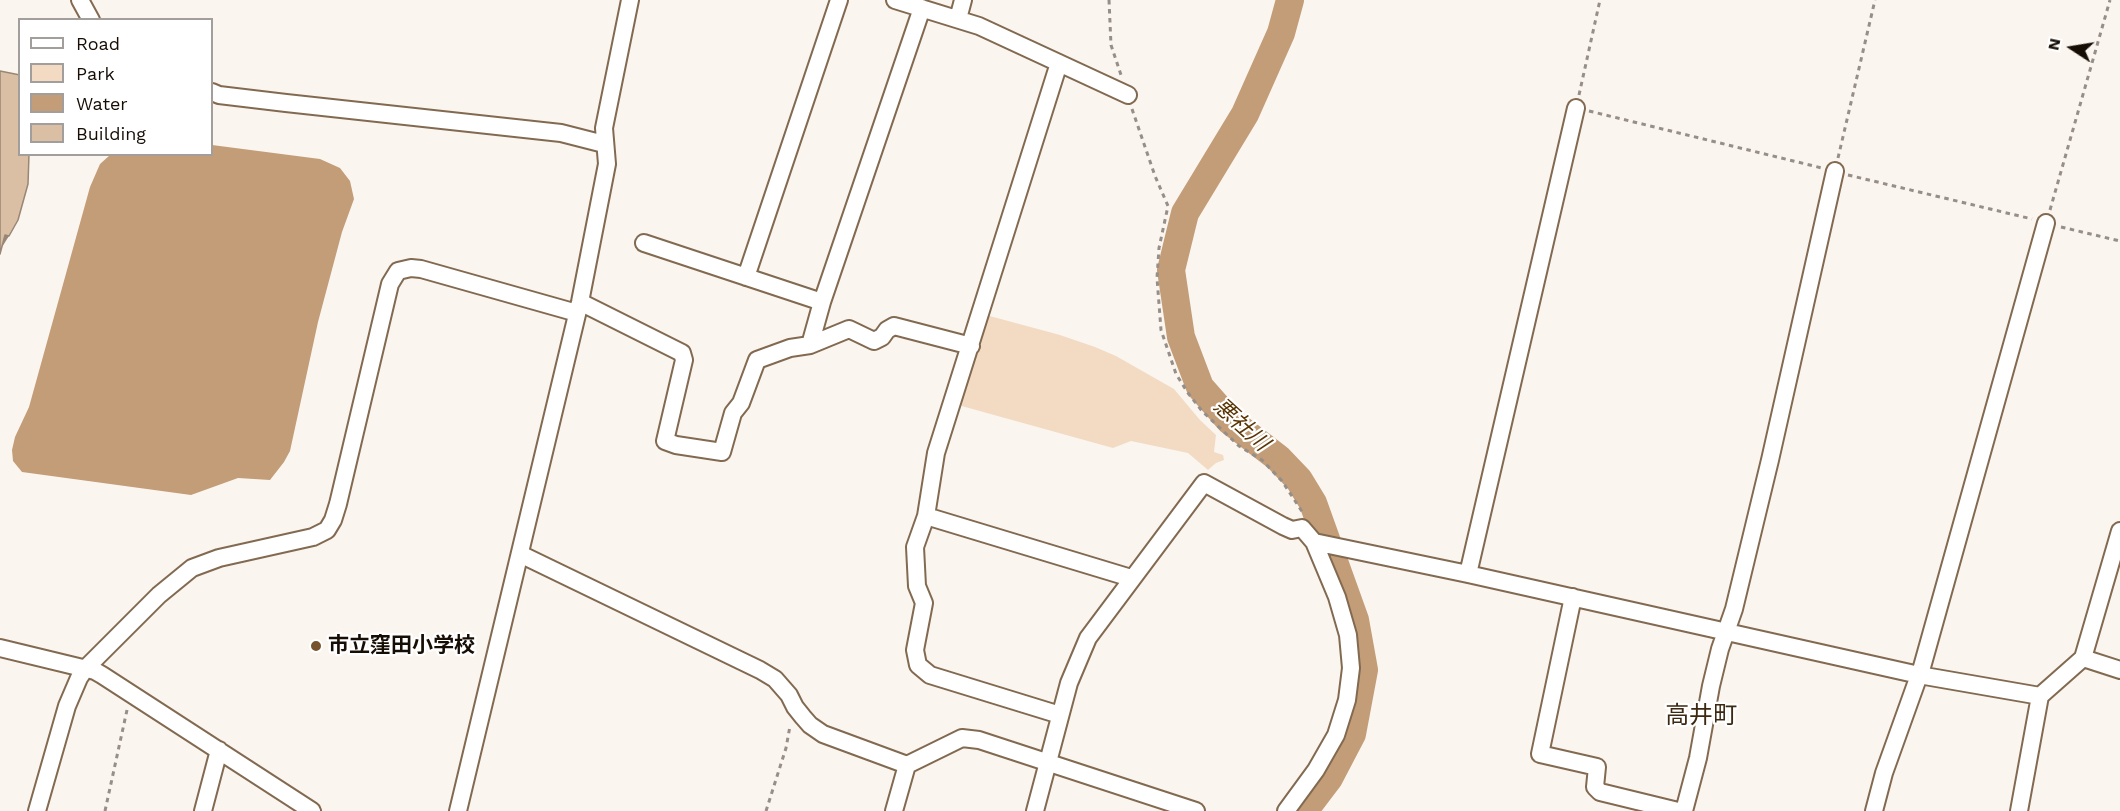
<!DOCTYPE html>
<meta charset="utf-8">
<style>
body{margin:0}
#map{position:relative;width:2120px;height:811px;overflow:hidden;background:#fbf5f0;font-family:"Work Sans",sans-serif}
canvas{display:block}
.legend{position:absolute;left:18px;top:18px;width:195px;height:138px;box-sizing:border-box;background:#fff;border:2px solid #a29e9b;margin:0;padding:8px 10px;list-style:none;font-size:18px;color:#160d05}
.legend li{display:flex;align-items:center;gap:12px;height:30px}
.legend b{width:30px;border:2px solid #a29e9b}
.north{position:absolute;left:2042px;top:18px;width:60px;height:60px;-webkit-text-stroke:4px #fff;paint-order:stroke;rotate:282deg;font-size:16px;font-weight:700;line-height:24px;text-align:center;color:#160d05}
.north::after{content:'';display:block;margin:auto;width:21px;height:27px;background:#160d05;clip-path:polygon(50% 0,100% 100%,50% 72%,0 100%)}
</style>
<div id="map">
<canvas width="2120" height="811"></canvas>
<ul class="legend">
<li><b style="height:8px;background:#fff"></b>Road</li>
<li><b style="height:16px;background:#f3dbc3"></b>Park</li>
<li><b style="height:16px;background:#c39d77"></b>Water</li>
<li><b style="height:16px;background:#dabfa5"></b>Building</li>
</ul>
<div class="north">N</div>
</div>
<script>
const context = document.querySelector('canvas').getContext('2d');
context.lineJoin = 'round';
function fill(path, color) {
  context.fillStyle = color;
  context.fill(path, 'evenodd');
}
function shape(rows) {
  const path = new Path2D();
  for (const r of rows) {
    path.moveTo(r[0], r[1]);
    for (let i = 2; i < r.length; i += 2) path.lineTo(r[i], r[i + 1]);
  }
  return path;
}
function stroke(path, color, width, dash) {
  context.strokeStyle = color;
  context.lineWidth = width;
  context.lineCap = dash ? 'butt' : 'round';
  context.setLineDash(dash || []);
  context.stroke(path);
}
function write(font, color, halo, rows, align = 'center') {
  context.font = font + ' "Work Sans","Noto Sans JP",sans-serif';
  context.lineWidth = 4.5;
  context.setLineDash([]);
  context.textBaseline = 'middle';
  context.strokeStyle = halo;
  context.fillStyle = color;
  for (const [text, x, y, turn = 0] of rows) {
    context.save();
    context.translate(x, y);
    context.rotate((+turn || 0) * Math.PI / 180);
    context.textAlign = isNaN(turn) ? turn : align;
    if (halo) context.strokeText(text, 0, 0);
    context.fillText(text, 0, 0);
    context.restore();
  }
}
fill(shape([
 [986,315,1060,335,1095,347,1116,356,1174,389,1200,420,1216,435,1214,452,1223,455,1224,460,1216,463,1208,470,1188,453,1131,441,1113,448,958,405]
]), '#f3dbc3');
fill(shape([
 [212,145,320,159,340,168,350,181,354,199,342,232,318,322,290,451,284,462,270,480,238,478,191,495,22,472,13,461,12,450,15,437,29,407,90,187,100,164,110,155,212,154]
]), '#c39d77');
stroke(shape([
 [1290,0,1281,33,1245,114,1185,213,1171,270,1181,337,1200,387,1230,421,1278,458,1299,480,1313,503,1355,620,1364,670,1352,734,1329,778,1304,811]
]), '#c39d77', 28);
const minor = shape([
 [80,0,91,20],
 [895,0,979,26,1128,95],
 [958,19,963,0],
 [1059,63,936,453,926,516,915,547,917,586,924,603,915,650,918,665,930,675,1060,715],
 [212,92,219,95,286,103,561,133,604,144],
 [644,243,822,302,922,8],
 [746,277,839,0],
 [580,302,682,353,684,360,665,441,676,445,722,452,733,413,741,403,757,360,790,348,810,345,849,329,874,341,882,337,887,330,894,326,971,346],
 [810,345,822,302],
 [926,516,1131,578],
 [520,554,760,670,775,679,789,695,795,707,803,717,810,725,823,734,907,765,962,738,979,740,1196,811],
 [1468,574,1576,108],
 [1573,597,1540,754,1597,767,1595,787,1600,792,1678,811],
 [0,648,95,671,102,675,312,811],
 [2083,658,2120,670],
 [37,811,67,706,79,678,85,669,159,595,192,568,219,558,313,537,327,530,333,520,338,504,390,284,398,271,411,268,421,269,577,313],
 [203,811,219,750],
 [458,811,580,302,607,164,604,128,630,0],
 [894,811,907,765],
 [1035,811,1069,683,1088,638,1204,483,1283,526,1292,530,1302,528,1314,542,1319,543,1468,574,1919,675,2040,696],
 [1286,811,1316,770,1336,735,1347,700,1351,668,1348,635,1337,597,1314,542],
 [1684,811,1698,758,1711,686,1720,649,1734,609,1770,460,1835,171],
 [1874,811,1884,773,1922,667,2046,223],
 [2019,811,2040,696,2083,658,2120,531]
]);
stroke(minor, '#826a51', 20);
stroke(shape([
 [1109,0,1111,45,1121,75],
 [1579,95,1600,0],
 [1132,109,1155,176,1168,206,1159,248,1157,278,1161,330,1176,374,1188,393,1202,411,1239,446,1262,460,1282,481,1303,513],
 [1589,111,1822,168],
 [1838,158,1875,0],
 [1848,175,2032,219],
 [2050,210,2110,0],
 [2061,227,2120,241],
 [105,811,127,710],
 [766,811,786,748,790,726]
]), '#968e88', 3, [4.5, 4.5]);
stroke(minor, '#fff', 16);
fill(shape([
 [5,235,9,236,2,247]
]), '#998674');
const building = shape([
 [0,71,20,75,20,154,29,154,28,184,18,220,9,236,5,235,0,254,0,71]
]);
fill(building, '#dabfa5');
stroke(building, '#998674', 1.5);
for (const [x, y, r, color] of [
 [316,646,6,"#77532c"]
]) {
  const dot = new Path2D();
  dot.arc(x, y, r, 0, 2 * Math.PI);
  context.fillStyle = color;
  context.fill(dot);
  stroke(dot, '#fff', 2);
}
write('bold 21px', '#160d05', '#fff', [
 ["市立窪田小学校",328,646]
], 'left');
write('italic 22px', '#5a3503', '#fff', [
 ["悪社川",1241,425,42]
]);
write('24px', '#3d2811', '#fff', [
 ["高井町",1701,716]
]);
</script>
